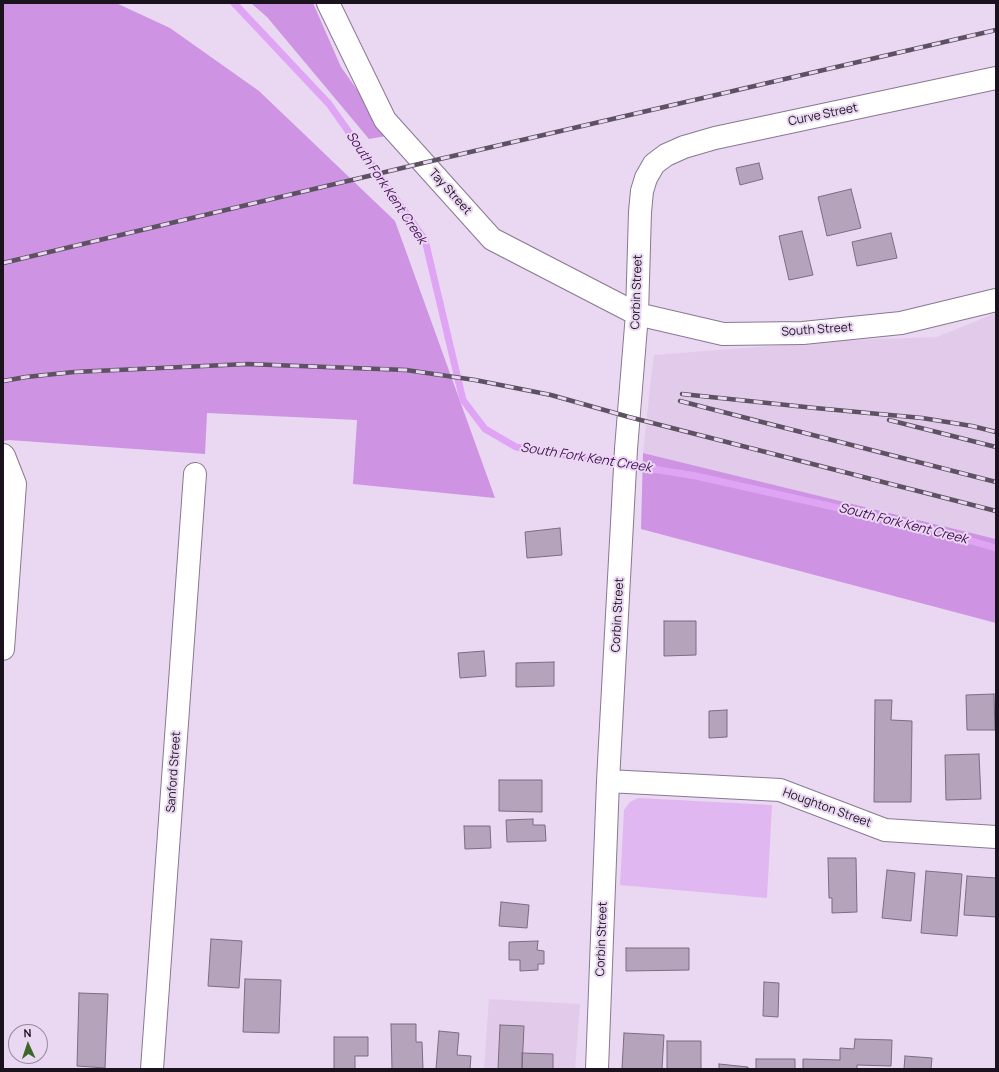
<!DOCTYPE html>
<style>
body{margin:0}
#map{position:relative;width:999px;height:1072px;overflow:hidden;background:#ead7f2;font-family:Manrope,sans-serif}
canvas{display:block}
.frame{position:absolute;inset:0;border:4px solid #1a131d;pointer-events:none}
.north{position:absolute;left:8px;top:1024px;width:40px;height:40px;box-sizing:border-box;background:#ead7f2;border:1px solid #97899d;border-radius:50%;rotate:357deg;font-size:11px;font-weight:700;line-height:16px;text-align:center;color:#1a131d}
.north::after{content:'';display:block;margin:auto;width:14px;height:18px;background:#3b6826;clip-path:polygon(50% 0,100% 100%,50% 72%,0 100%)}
</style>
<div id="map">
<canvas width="999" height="1072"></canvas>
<div class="frame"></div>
<div class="north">N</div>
</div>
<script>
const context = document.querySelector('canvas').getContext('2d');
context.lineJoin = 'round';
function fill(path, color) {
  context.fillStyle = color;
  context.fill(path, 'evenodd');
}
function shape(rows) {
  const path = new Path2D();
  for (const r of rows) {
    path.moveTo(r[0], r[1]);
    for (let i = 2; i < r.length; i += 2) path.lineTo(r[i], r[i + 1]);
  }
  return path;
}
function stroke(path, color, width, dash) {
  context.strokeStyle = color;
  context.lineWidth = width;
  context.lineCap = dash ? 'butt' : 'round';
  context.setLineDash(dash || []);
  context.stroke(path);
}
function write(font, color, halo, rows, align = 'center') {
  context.font = font + ' Manrope,sans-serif';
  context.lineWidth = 4;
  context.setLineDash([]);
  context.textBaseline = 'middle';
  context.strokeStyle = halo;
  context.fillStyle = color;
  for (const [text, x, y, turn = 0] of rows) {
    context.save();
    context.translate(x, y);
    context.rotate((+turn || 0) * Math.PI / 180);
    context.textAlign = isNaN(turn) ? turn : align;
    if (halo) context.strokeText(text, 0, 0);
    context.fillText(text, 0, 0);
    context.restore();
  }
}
fill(shape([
 [996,313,996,539,643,453,651,378,654,355,849,340,937,337],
 [489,999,580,1004,575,1069,484,1069]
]), '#e2caeb');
fill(shape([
 [638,798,772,805,767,898,620,885,624,810,630,802]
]), '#e1b7f1');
fill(shape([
 [3,3,116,3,170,28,259,91,395,221,495,498,353,484,357,420,207,413,205,454,9,440,3,441],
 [251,3,313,3,341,67,377,118,386,136,369,139,267,17],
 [643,453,996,539,996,623,641,529]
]), '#ce93e3');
stroke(shape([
 [234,3,329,104,425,240,463,400,485,429,516,447,696,476,923,527,996,548]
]), '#dfa4f4', 7);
const building = shape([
 [759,163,763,179,740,185,736,168,759,163],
 [851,189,861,228,827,236,818,197,851,189],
 [802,231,813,275,789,280,779,236,802,231],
 [891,233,897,258,857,266,852,242,891,233],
 [560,528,562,555,527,558,525,532,560,528],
 [664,621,696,621,696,655,664,656,664,621],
 [484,651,486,676,460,678,458,653,484,651],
 [554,662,554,686,516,687,516,663,554,662],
 [994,694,995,730,967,730,966,695,994,694],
 [875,700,892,700,891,720,912,721,911,802,874,802,875,700],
 [727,710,727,737,709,738,709,711,727,710],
 [979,754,981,799,946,800,945,755,979,754],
 [499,780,542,780,542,812,499,811,499,780],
 [533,819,533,825,545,825,546,841,507,842,506,820,533,819],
 [464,826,490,826,491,848,465,849,464,826],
 [828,858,856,858,857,912,832,913,832,898,829,898,828,858],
 [887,870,915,873,911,921,882,918,887,870],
 [926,871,962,874,957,936,921,933,926,871],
 [967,876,996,878,996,917,964,915,967,876],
 [501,902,529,905,527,928,499,926,501,902],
 [211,939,242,941,239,988,208,986,211,939],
 [538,941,537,950,544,951,544,964,538,964,538,970,520,971,520,960,509,960,509,942,538,941],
 [626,948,689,948,689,970,626,971,626,948],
 [245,979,281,980,279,1033,243,1032,245,979],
 [764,982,779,983,778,1017,763,1016,764,982],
 [79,993,108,994,105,1068,77,1066,79,993],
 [391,1024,416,1024,416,1042,422,1042,423,1069,392,1069,391,1024],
 [500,1025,524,1026,522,1069,498,1069,500,1025],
 [439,1031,459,1033,457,1055,471,1056,470,1069,436,1069,439,1031],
 [624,1033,664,1035,662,1069,622,1069,624,1033],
 [334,1037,368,1037,368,1056,355,1056,355,1069,334,1069,334,1037],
 [855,1039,892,1040,891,1066,857,1065,857,1069,803,1069,803,1059,840,1060,840,1048,854,1049,855,1039],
 [667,1041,701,1041,701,1069,667,1069,667,1041],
 [522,1053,553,1054,553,1069,522,1069,522,1053],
 [905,1056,932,1058,931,1069,904,1069,905,1056],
 [756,1059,795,1059,795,1069,756,1069,756,1059],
 [719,1064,748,1067,748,1069,719,1069,719,1064]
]);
fill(building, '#b5a3bc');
stroke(building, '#7c6b83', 1);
const minor = shape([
 [328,3,385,120,492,239,637,314,723,334,803,333,901,323,996,300],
 [3,455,4,456,15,484,3,649],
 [608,781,780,790,885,830,996,837],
 [152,1069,195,474],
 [597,1069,608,781,626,449,637,314,640,212,642,191,646,178,654,164,666,155,684,147,715,138,996,78]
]);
stroke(minor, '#897890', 24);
stroke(minor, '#fff', 22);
const rail = shape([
 [3,263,440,159,996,30],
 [3,381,26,377,74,372,247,364,406,370,475,380,551,395,629,417,996,511],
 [682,394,815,408,922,418,972,426,996,432],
 [680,401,996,482],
 [889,420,996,447]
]);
stroke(rail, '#5c5261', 4.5);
stroke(rail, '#ead7f2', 3, [9]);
write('12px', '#1a131d', '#ead7f2', [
 ["Curve Street",823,115,-12],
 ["Tay Street",450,192,48],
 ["Corbin Street",637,292,-88],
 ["South Street",817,330,-4],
 ["Corbin Street",618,615,-87],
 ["Sanford Street",174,772,-86],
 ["Houghton Street",827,808,20],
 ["Corbin Street",602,939,-88]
]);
write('italic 13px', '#450d55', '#ead7f2', [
 ["South Fork Kent Creek",386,188,56],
 ["South Fork Kent Creek",586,458,9],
 ["South Fork Kent Creek",903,524,14]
]);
</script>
